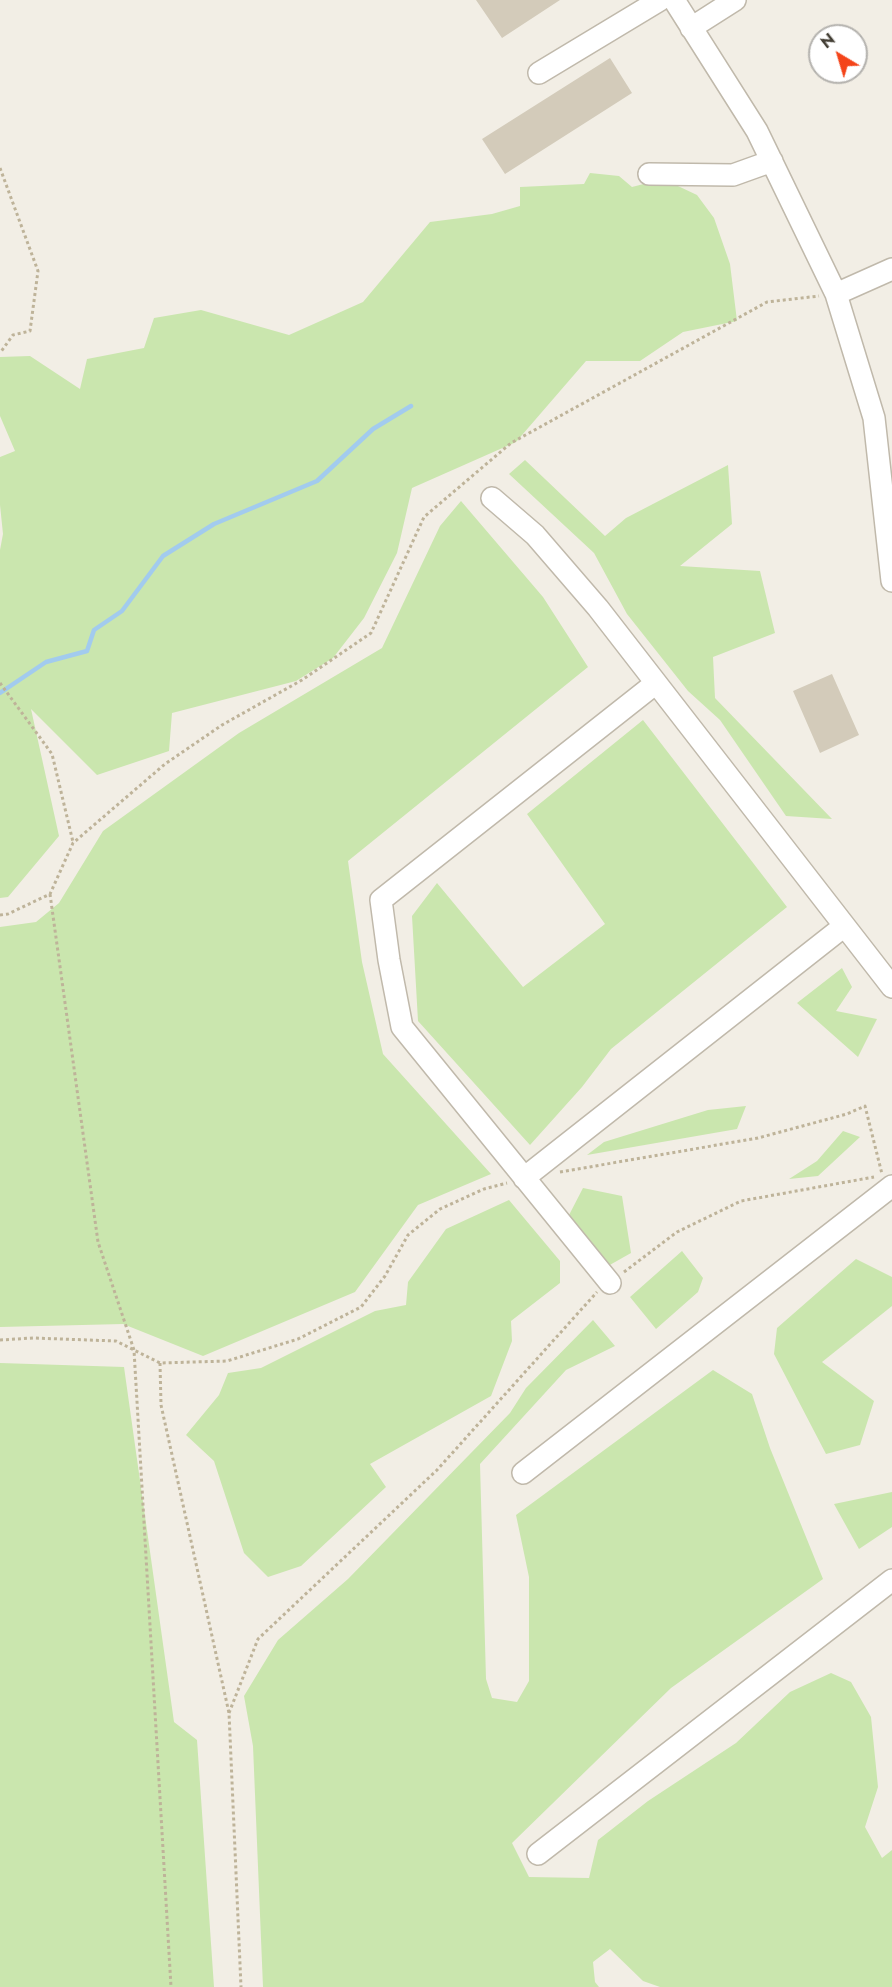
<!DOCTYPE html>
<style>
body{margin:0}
#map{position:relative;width:892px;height:1987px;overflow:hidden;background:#f2eee5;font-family:Jost,sans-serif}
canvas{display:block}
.north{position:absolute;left:808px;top:24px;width:60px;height:60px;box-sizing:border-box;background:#fff;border:2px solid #b4b2ae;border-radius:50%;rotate:322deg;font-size:16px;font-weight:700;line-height:24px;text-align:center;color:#443f35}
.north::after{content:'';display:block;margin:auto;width:21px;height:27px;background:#f44419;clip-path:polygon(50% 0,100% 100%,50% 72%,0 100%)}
</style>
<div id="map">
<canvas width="892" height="1987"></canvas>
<div class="north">N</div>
</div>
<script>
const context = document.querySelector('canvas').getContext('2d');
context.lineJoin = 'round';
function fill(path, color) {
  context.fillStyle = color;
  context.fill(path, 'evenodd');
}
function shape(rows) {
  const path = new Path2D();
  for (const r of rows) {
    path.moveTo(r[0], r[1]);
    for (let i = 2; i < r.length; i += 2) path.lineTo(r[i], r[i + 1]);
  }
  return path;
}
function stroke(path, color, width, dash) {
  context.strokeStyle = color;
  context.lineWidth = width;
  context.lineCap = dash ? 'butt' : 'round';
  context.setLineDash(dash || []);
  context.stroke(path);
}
fill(shape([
 [590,173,619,176,632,187,663,179,697,195,714,218,730,264,737,321,683,332,640,361,586,361,516,442,412,488,397,553,364,618,333,658,296,681,172,713,169,751,97,775,31,709,59,836,8,897,0,898,0,550,3,534,0,505,0,457,15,451,0,416,0,357,30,356,80,389,87,359,144,348,154,318,201,310,289,335,363,302,430,222,492,214,520,206,520,187,584,184],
 [525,460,605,536,626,518,728,465,732,524,680,566,760,571,775,633,713,657,715,698,832,819,786,816,720,720,688,691,627,614,594,553,509,474],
 [461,501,543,597,588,667,348,861,362,962,383,1054,491,1174,418,1205,355,1292,203,1356,123,1324,0,1327,0,927,36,922,59,903,103,831,239,733,382,648,440,526],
 [643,720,787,907,611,1049,582,1087,530,1145,418,1021,412,916,437,883,523,987,605,924,527,814],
 [842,968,852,987,836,1011,877,1019,858,1057,797,1003],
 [746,1106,737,1129,587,1155,604,1142,708,1110],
 [843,1131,860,1137,818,1176,789,1179,817,1161],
 [583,1188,622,1196,631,1253,608,1266,568,1217],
 [509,1200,560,1261,560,1283,511,1321,512,1341,491,1396,370,1464,386,1487,301,1566,268,1577,244,1553,214,1461,186,1435,219,1395,228,1373,261,1368,375,1311,406,1305,408,1282,446,1229],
 [682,1251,703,1278,698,1292,656,1329,630,1297],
 [856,1259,892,1277,892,1306,822,1362,874,1401,860,1445,826,1454,774,1354,777,1328],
 [593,1320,615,1346,566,1370,480,1464,486,1679,492,1698,517,1702,529,1681,529,1577,516,1515,713,1370,752,1394,770,1448,823,1579,671,1688,512,1843,529,1877,589,1878,598,1840,648,1801,736,1743,790,1692,831,1673,851,1682,871,1717,878,1787,865,1827,882,1858,892,1850,892,1987,660,1987,643,1981,610,1949,593,1962,595,1982,599,1987,263,1987,253,1746,244,1696,278,1640,348,1579,510,1413,526,1388],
 [0,1363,124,1367,174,1722,197,1740,214,1987,0,1987],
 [892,1492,892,1527,859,1549,834,1504]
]), '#cae6ae');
stroke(shape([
 [0,693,46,662,87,651,94,630,122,611,163,556,214,524,317,481,373,429,411,406]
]), '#a2cbee', 4.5);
fill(shape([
 [476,0,560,0,502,38],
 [610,58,632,93,505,174,482,139],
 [832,674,859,735,820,753,793,691]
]), '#d3cbba');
const minor = shape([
 [674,0,757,131,836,294,874,418,892,581],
 [691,28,735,0],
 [539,73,660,0],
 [649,174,733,175,772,161],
 [836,294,892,269],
 [492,498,535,535,598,608,892,987],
 [524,1178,843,927],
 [610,1283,402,1027,389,960,381,900,656,683],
 [523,1473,892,1186],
 [538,1854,892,1580]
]);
stroke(minor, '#c0b9ab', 24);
stroke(shape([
 [0,168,38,271,30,331,13,335,0,353],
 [0,683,52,754,73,842],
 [50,894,98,1242,134,1350,171,1987],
 [0,915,8,914,50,894,73,843,165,764,222,725,302,680,371,633,424,517,511,443,767,302,819,296],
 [560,1172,758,1138,847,1114,865,1106,882,1174],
 [624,1272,677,1232,741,1201,874,1177],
 [0,1340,33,1338,116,1341,160,1363,227,1361,298,1339,361,1307,385,1276,408,1235,440,1209,484,1189,507,1183],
 [160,1363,161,1405,229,1713,241,1987],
 [229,1713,258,1639,437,1470,597,1292]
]), '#beb399', 3, [3, 3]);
stroke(minor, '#fff', 21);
</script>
